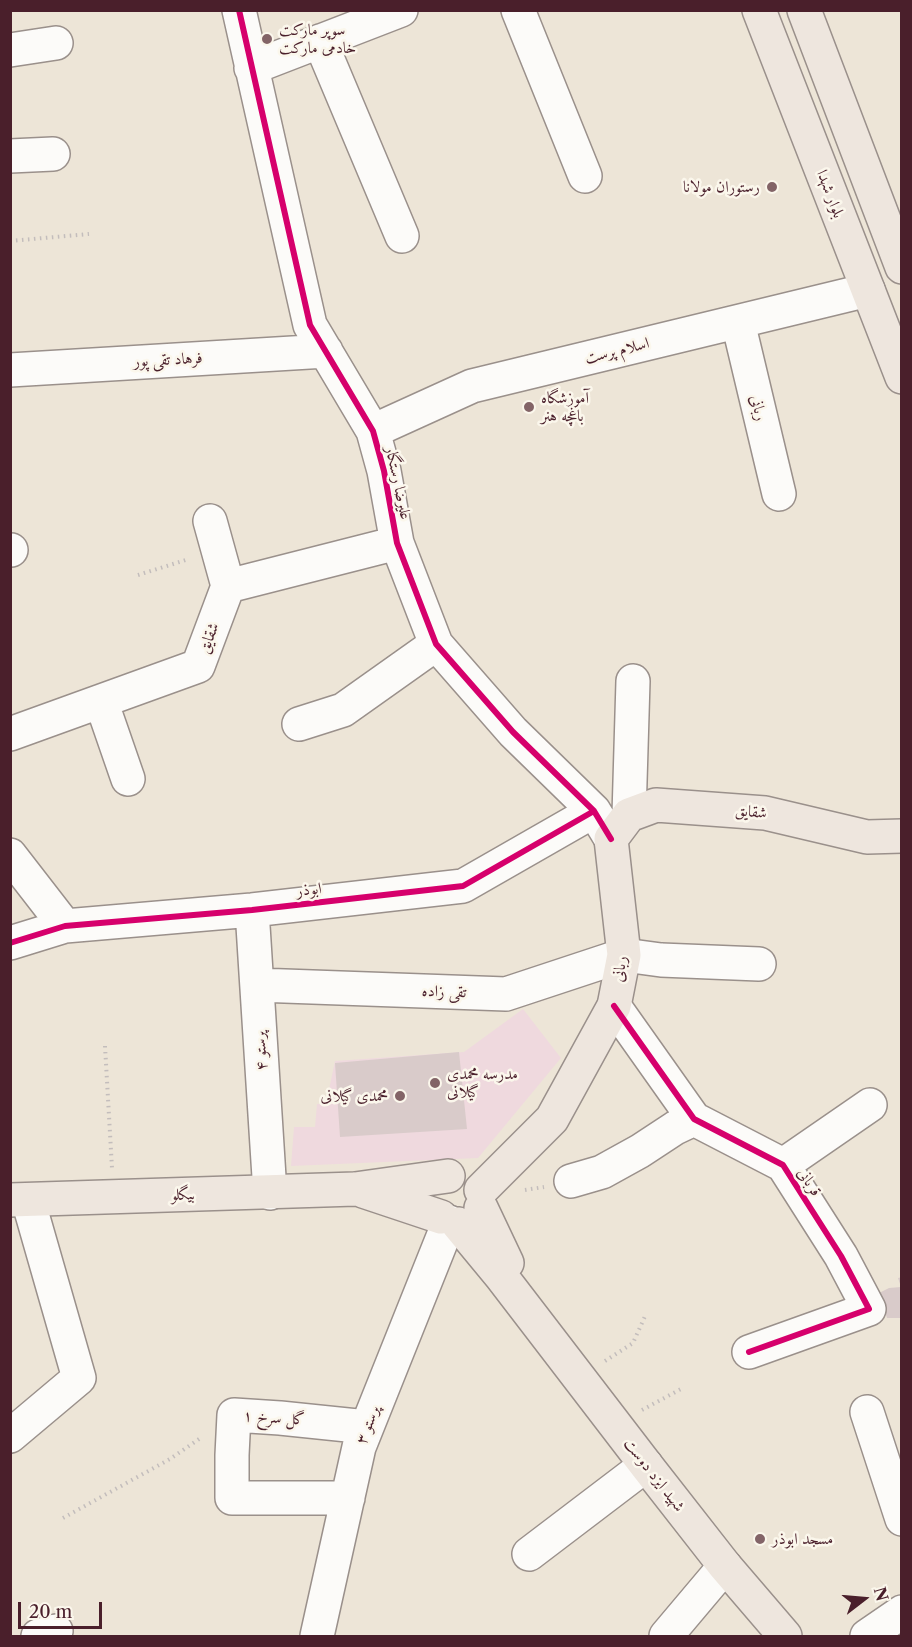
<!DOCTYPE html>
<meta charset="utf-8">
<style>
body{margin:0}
#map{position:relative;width:912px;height:1647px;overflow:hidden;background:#ede5d7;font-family:"Libre Caslon Text",serif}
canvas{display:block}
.frame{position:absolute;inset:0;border:12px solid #4a1f2b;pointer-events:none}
.north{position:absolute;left:834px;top:1569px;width:60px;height:60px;-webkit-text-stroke:4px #fbf7ec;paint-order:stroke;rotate:74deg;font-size:16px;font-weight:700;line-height:24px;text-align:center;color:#4a1f2b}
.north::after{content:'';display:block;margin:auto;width:21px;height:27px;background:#4a1f2b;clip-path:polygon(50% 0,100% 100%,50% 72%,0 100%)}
.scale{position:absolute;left:18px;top:1602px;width:84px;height:27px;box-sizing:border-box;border:3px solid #4a1f2b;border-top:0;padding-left:8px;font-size:18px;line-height:21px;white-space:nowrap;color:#4a1f2b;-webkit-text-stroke:4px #fbf7ec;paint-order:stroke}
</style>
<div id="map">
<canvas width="912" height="1647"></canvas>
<div class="frame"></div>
<div class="north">N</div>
<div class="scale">20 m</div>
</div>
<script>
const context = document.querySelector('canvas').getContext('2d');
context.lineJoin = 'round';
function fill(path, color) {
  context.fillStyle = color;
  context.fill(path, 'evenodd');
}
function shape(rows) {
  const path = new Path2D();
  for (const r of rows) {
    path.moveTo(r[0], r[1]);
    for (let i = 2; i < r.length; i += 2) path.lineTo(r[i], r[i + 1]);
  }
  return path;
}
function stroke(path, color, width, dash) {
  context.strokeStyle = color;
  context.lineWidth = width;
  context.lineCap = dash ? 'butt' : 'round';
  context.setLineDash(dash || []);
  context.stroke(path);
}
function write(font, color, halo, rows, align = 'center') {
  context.font = font + ' "Libre Caslon Text",Amiri,serif';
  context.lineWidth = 5;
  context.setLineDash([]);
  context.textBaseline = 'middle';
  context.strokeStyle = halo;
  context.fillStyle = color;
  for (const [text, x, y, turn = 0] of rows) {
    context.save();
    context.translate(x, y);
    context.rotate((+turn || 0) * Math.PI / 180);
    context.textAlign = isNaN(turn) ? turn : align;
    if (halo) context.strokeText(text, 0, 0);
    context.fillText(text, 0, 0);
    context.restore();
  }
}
fill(shape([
 [523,1009,561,1058,478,1158,291,1166,294,1127,315,1127,317,1104,326,1104,335,1061,464,1052]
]), '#efd9de');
fill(shape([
 [459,1052,467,1129,340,1137,335,1063],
 [902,1277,902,1318,887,1318,879,1293,889,1288,901,1287,898,1278]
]), '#d9cbca');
const minor = shape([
 [239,10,310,325,373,431,384,471,397,543,436,644,513,732,594,811,611,839],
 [518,10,585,176],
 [320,41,402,236],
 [10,50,56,43],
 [251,68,401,10],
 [10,156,53,154],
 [738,322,779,494],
 [10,370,326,351],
 [373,431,472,386,868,290],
 [210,521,228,586],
 [10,550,11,550],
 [101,701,128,779],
 [299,724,343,710,436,644],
 [10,734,198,666,228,586,397,543],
 [629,815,633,681],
 [10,855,65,926],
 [252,910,270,1193],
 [10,943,65,926,252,910,463,886,594,811],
 [257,985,506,994,624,955,661,960,759,964],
 [614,1006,694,1119,783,1165,841,1256,869,1309,749,1352],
 [783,1165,870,1105],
 [571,1181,602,1172,640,1151,675,1128,694,1119],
 [867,1412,902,1519],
 [10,1436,79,1378,28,1200],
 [348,1498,232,1498,232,1455,234,1415,280,1418,367,1427],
 [529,1554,646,1465],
 [38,1636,56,1631],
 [317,1636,359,1447,449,1222],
 [666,1636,725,1566],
 [867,1636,902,1612]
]);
const major = shape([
 [759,10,902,377],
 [804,10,902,267],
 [481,1190,552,1119,614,1006,624,955,611,839,629,815,656,805,765,813,867,837,902,836],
 [363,1191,441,1217],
 [10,1200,355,1189,448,1176],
 [481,1208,507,1263],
 [458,1224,501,1276,646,1465,725,1566,785,1636]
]);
stroke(minor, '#9a908b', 36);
stroke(major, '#9a908b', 36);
stroke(shape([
 [10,241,89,234],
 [138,575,189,559],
 [105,1046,112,1168],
 [525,1190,544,1187],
 [605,1361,633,1343,646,1314],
 [642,1410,681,1389],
 [63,1518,170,1459,202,1437]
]), '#c3bdbc', 4, [1.5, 4.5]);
stroke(minor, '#fcfbf9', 33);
stroke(major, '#eee6de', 33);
stroke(shape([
 [239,10,310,325,373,431,384,471,397,543,436,644,513,732,594,811,611,839],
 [10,943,65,926,252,910,463,886,594,811],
 [614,1006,694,1119,783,1165,841,1256,869,1309,749,1352]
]), '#d6006c', 6);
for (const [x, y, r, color] of [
 [267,39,6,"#836467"],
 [772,187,6,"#836467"],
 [529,407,6,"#836467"],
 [435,1083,6,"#836467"],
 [400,1096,6,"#836467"],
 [760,1539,6,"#836467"]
]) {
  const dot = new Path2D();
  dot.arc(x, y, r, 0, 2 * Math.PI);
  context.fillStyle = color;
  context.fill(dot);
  stroke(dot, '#fbf7ec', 2);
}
write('16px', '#4a1f2b', '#fbf7ec', [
 ["سوپر مارکت",279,30],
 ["خادمی مارکت",279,48],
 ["رستوران مولانا",760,187,"right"],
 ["آموزشگاه",541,398],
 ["باغچه هنر",541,416],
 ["مدرسه محمدی",447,1074],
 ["گیلانی",447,1092],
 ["محمدی گیلانی",388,1096,"right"],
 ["مسجد ابوذر",772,1539]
], 'left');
write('16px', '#4a1f2b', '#fbf7ec', [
 ["بلوار شهدا",830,194,69],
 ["اسلام پرست",617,351,-14],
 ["فرهاد تقی پور",168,360,-3],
 ["ربانی",758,408,76],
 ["علیرضا رستگار",398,483,78],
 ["شقایق",209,638,-69],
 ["شقایق",751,812,6],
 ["ابوذر",309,890,-7],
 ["ربانی",620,969,-82],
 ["تقی زاده",444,992,2],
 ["پرستو ۴",261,1051,-93],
 ["قربانی",809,1182,57],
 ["بیگلو",183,1195,-2],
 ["گل سرخ ۱",274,1418,4],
 ["پرستو ۳",368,1425,-69],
 ["شهید ایزد دوست",654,1475,52]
]);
</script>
